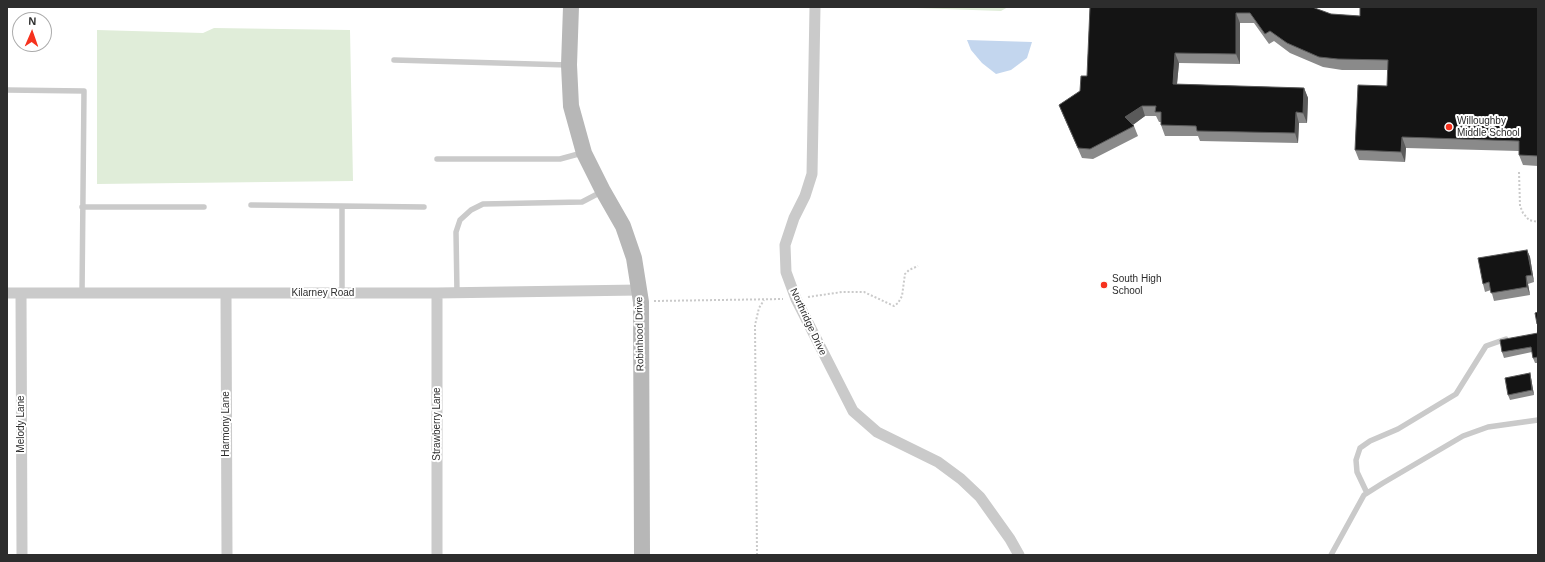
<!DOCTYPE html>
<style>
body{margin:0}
#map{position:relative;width:1545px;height:562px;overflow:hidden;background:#fff;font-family:Helvetica,sans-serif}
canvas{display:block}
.frame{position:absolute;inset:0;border:8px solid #2d2d2d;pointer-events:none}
.north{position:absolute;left:12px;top:12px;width:40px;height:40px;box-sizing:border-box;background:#fff;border:1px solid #ababab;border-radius:50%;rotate:2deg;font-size:11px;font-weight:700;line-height:16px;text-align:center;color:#2d2d2d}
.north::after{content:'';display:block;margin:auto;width:14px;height:18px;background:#f6321e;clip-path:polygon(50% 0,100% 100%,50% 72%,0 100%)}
</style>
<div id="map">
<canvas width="1545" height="562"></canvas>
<div class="frame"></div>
<div class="north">N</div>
</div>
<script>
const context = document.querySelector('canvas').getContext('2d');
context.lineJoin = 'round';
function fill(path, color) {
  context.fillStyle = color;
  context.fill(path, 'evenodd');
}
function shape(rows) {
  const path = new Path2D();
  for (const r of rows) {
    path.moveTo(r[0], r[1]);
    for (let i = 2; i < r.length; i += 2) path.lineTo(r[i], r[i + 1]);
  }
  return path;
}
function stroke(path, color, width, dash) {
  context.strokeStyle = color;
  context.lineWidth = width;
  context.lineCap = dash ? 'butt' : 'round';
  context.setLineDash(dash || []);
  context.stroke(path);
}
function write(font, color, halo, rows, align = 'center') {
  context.font = font + ' Helvetica,sans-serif';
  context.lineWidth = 4;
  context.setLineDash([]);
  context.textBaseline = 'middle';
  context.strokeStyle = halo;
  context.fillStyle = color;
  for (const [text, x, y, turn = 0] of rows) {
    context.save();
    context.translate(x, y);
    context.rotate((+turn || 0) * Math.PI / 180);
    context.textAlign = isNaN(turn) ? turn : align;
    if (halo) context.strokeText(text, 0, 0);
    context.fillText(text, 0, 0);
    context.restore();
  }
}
fill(shape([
 [887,7,1008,7,1001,11],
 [214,28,350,30,353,181,97,184,97,30,203,33]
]), '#e0edd9');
fill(shape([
 [967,40,1032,42,1027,58,1011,70,996,74,982,63,971,50]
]), '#c3d6ee');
stroke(shape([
 [1519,172,1520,206,1523,213,1529,220,1538,222],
 [808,297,842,292,864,292,894,306,898,303,902,296,905,274,909,270,918,266],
 [654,301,783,299],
 [757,555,755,325,759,308,764,300]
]), '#cacaca', 2, [2, 2]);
stroke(shape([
 [394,60,568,65],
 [7,90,84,91,82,294],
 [437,159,560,159,582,153],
 [251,205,342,206,342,293],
 [342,206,424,207],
 [82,207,204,207],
 [457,293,456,232,460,220,471,210,483,204,582,202,603,191],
 [1367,493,1357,472,1356,460,1360,448,1370,441,1398,429,1456,394,1486,346,1506,339],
 [1331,555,1364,495,1383,483,1463,436,1488,427,1538,420]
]), '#cacaca', 5.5);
stroke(shape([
 [815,7,812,174,805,196,794,218,785,245,786,272,796,299,853,411,877,432,938,462,961,479,980,497,1010,539,1019,555],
 [7,293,437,293,639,290],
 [21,293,22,555],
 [437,293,437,555],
 [226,294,227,555]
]), '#cacaca', 11);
stroke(shape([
 [571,7,569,65,571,106,584,153,603,191,623,226,634,258,641,302,642,555]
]), '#b7b7b7', 16);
fill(shape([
 [1090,7,1313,8,1331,14,1360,16,1538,7,1538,166,1523,165,1519,155,1519,151,1406,148,1405,162,1359,160,1355,150,1387,86,1388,70,1342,70,1323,67,1290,53,1274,41,1269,44,1254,23,1240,23,1240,64,1179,63,1177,84,1304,88,1308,98,1307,123,1299,123,1298,143,1200,141,1198,136,1165,136,1161,125,1161,122,1159,122,1156,116,1145,116,1132,125,1134,126,1138,136,1093,159,1082,158,1063,115,1059,105,1080,91,1087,76],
 [1527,250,1530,257,1534,282,1528,284,1530,295,1494,301,1491,290,1485,292,1483,284],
 [1538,333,1538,363,1535,363,1533,358,1532,352,1504,358,1502,352],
 [1530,373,1531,378,1534,395,1510,400,1508,395]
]), '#8a8a8a');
fill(shape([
 [1236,13,1240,23,1240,64,1236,54],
 [1175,53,1179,63,1176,94,1173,84],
 [1304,88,1308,98,1307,123,1303,113],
 [1142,106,1145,116,1129,128,1125,117],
 [1296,112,1299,123,1298,143,1295,133],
 [1402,137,1406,148,1405,162,1401,152],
 [1527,250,1530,257,1534,282,1532,275],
 [1526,276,1528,284,1530,295,1527,287],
 [1530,373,1531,378,1534,395,1532,390]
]), '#5a5a5a');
const building = shape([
 [1090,7,1312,7,1331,14,1360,16,1360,7,1538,7,1538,156,1519,155,1519,141,1402,137,1401,152,1355,150,1358,85,1387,86,1388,60,1338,59,1319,57,1287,43,1270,31,1265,34,1250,13,1236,13,1236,54,1175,53,1173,84,1304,88,1303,113,1296,112,1295,133,1197,131,1196,126,1161,125,1161,112,1155,112,1156,106,1142,106,1125,117,1134,126,1090,149,1078,148,1059,105,1080,91,1081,76,1087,76,1090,7],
 [1527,250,1532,275,1526,276,1527,287,1491,293,1489,282,1483,284,1478,258,1527,250],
 [1538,312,1538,324,1537,324,1535,313,1538,312],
 [1538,333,1538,357,1533,358,1531,347,1502,352,1500,340,1538,333],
 [1530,373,1532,390,1508,395,1505,378,1530,373]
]);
fill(building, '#141414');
stroke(building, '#5a5a5a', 1);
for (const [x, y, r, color] of [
 [1449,127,4,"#f6321e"],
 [1104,285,4,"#f6321e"]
]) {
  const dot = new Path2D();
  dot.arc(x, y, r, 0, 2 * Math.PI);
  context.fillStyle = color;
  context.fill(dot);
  stroke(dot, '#fff', 1.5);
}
write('10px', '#2d2d2d', '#fff', [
 ["Willoughby",1457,121],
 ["Middle School",1457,133],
 ["South High",1112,279],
 ["School",1112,291]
], 'left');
write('10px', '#2d2d2d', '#fff', [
 ["Kilarney Road",323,293],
 ["Northridge Drive",808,322,65],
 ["Robinhood Drive",640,334,-91],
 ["Melody Lane",21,424,-90],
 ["Harmony Lane",226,424,-90],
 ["Strawberry Lane",437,424,-90]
]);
</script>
